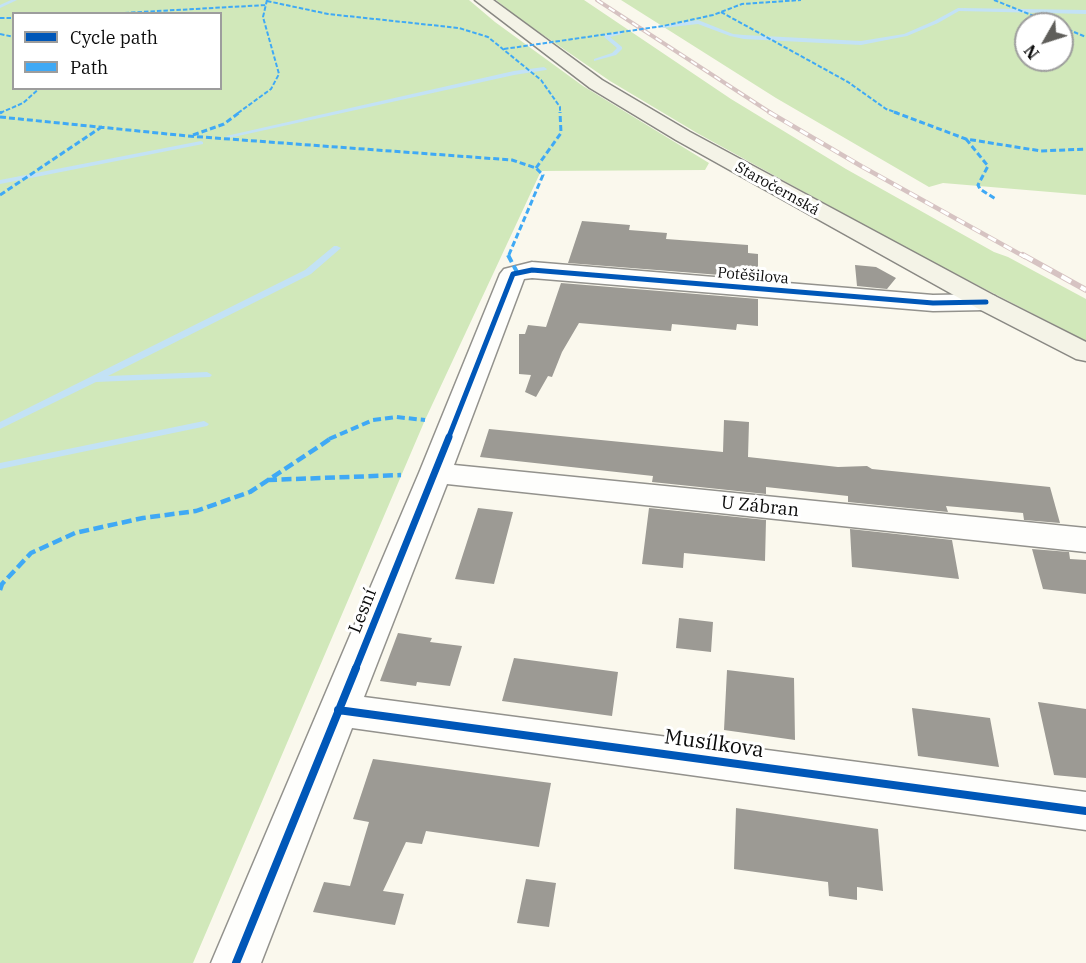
<!DOCTYPE html>
<meta charset="utf-8">
<style>
body{margin:0}
#map{position:relative;width:1086px;height:963px;overflow:hidden;background:#faf8ed;font-family:"IBM Plex Serif",serif}
canvas{display:block}
.legend{position:absolute;left:12px;top:12px;width:210px;height:78px;box-sizing:border-box;background:#fff;border:2px solid #9d9d9d;margin:0;padding:8px 10px;list-style:none;font-size:18px;color:#0b0b0b}
.legend li{display:flex;align-items:center;gap:12px;height:30px}
.legend b{width:30px;border:2px solid #9d9d9d}
.north{position:absolute;left:1014px;top:12px;width:60px;height:60px;box-sizing:border-box;background:#fff;border:2px solid #9d9d9d;border-radius:50%;rotate:231deg;font-size:16px;font-weight:700;line-height:24px;text-align:center;color:#0b0b0b}
.north::after{content:'';display:block;margin:auto;width:21px;height:27px;background:#5f5e5a;clip-path:polygon(50% 0,100% 100%,50% 72%,0 100%)}
</style>
<div id="map">
<canvas width="1086" height="963"></canvas>
<ul class="legend">
<li><b style="height:8px;background:#0057b8"></b>Cycle path</li>
<li><b style="height:8px;background:#3fa9f5"></b>Path</li>
</ul>
<div class="north">N</div>
</div>
<script>
const context = document.querySelector('canvas').getContext('2d');
context.lineJoin = 'round';
function fill(path, color) {
  context.fillStyle = color;
  context.fill(path, 'evenodd');
}
function shape(rows) {
  const path = new Path2D();
  for (const r of rows) {
    path.moveTo(r[0], r[1]);
    for (let i = 2; i < r.length; i += 2) path.lineTo(r[i], r[i + 1]);
  }
  return path;
}
function stroke(path, color, width, dash) {
  context.strokeStyle = color;
  context.lineWidth = width;
  context.lineCap = dash ? 'butt' : 'round';
  context.setLineDash(dash || []);
  context.stroke(path);
}
function write(font, color, halo, rows, align = 'center') {
  context.font = font + ' "IBM Plex Serif",serif';
  context.lineWidth = 6;
  context.setLineDash([]);
  context.textBaseline = 'middle';
  context.strokeStyle = halo;
  context.fillStyle = color;
  for (const [text, x, y, turn = 0] of rows) {
    context.save();
    context.translate(x, y);
    context.rotate((+turn || 0) * Math.PI / 180);
    context.textAlign = isNaN(turn) ? turn : align;
    if (halo) context.strokeText(text, 0, 0);
    context.fillText(text, 0, 0);
    context.restore();
  }
}
fill(shape([
 [0,0,469,0,495,22,583,86,709,163,705,170,541,171,425,420,193,963,0,963],
 [14,14,220,14,220,88,14,88],
 [496,0,584,0,731,99,846,169,994,252,1008,257,1086,299,1086,341,919,255,697,133,610,81,520,19],
 [621,0,1086,0,1086,195,943,183,929,187,776,98],
 [1026,24,1062,24,1062,60,1026,60]
]), '#d1e8ba');
fill(shape([
 [11,0,17,0,0,8,0,5,11,0],
 [958,8,1086,10,1086,14,959,11,938,23,907,36,861,45,744,39,730,36,698,24,663,28,660,26,698,20,733,34,744,35,861,41,904,34,934,21,958,8],
 [620,31,622,34,610,37,622,47,622,49,616,55,594,61,594,59,612,53,617,48,604,37,604,35,620,31],
 [544,67,547,69,546,70,514,75,229,138,226,136,514,71,544,67],
 [201,141,203,142,203,144,0,184,0,180,201,141],
 [334,246,337,246,341,248,311,274,108,376,207,372,212,375,210,377,96,382,0,429,0,422,305,270,334,246],
 [204,421,209,424,207,426,0,469,0,463,204,421]
]), '#c3e2f5');
fill(shape([
 [582,221,630,225,629,230,667,233,666,239,748,245,748,253,758,254,758,278,568,263],
 [855,265,876,267,896,278,887,289,857,286],
 [561,283,758,299,758,326,737,324,736,330,672,324,671,331,579,323,562,352,552,377,548,376,536,397,525,392,531,375,519,374,519,334,525,334,528,325,546,327],
 [724,420,749,422,748,457,838,467,867,466,872,469,1050,487,1060,523,1024,520,1023,513,946,506,948,512,848,502,848,496,766,487,766,494,652,482,653,476,480,457,489,429,723,452],
 [478,508,513,512,494,584,455,579],
 [649,508,766,520,765,561,684,553,683,568,642,564],
 [850,529,952,540,959,579,852,567],
 [1032,549,1069,552,1070,559,1086,560,1086,594,1043,589],
 [679,618,713,622,711,652,676,648],
 [398,633,432,638,430,642,462,646,450,686,417,682,416,686,380,681],
 [514,658,618,672,612,716,502,701],
 [727,670,794,678,795,740,724,730],
 [1038,702,1086,709,1086,778,1054,775],
 [912,708,990,718,999,767,918,756],
 [373,759,551,783,539,847,426,831,422,844,406,842,383,891,404,894,395,925,313,912,324,882,350,886,369,822,353,819],
 [736,808,878,829,883,891,857,887,857,900,829,896,828,882,734,869],
 [526,879,556,883,549,927,517,923]
]), '#9c9a94');
const street = shape([
 [532,262,933,295,986,294,995,296,999,302,995,308,986,310,933,311,532,278,524,279,454,465,1086,528,1086,552,447,484,364,697,1086,792,1086,830,352,728,261,963,211,963,419,473,500,274,504,269,532,262]
]);
const secondary = shape([
 [475,0,493,0,602,80,690,132,995,296,1086,342,1086,361,1076,359,977,308,676,140,590,88,475,0]
]);
stroke(street, '#93928d', 3);
stroke(secondary, '#898883', 3);
fill(street, '#fefefc');
fill(secondary, '#f4f3e7');
const railFar2 = shape([
 [597,0,771,113]
]);
const railFar1 = shape([
 [769,112,861,166,1025,257]
]);
const rail = shape([
 [1023,255,1086,290]
]);
stroke(railFar2, '#d6c3c2', 4);
stroke(railFar1, '#d6c3c2', 4.5);
stroke(rail, '#d6c3c2', 6);
stroke(railFar2, '#fff', 2, [7]);
stroke(railFar1, '#fff', 3, [9]);
stroke(rail, '#fff', 4, [11]);
stroke(shape([
 [994,0,1054,24],
 [267,1,328,14,459,28,488,37,541,80,560,107,560,113],
 [721,12,848,82,886,109,898,113],
 [105,14,266,5],
 [0,18,14,18],
 [1062,27,1086,37],
 [0,34,14,37],
 [504,49,663,26,713,15,742,4,801,0],
 [0,113,23,103,40,88],
 [238,113,271,89,279,74,263,17,267,0]
]), '#3fa9f5', 2, [4.5, 2]);
stroke(shape([
 [894,112,966,139,1041,151,1086,149],
 [0,113,2,112],
 [0,117,188,136,512,160,536,168,543,175,508,257],
 [193,135,224,124,240,112],
 [966,139,988,166,978,185,980,189,997,200],
 [536,168,561,133,560,112],
 [0,195,103,126]
]), '#3fa9f5', 3, [6, 3]);
stroke(shape([
 [508,255,517,272],
 [329,439,373,420,396,417,425,420]
]), '#3fa9f5', 4, [8, 4]);
stroke(shape([
 [267,480,401,475],
 [0,590,2,584,31,553,75,533,143,518,196,511,250,492,333,437]
]), '#3fa9f5', 4.5, [10, 4.5]);
stroke(shape([
 [448,439,513,274,532,270,933,303,986,302]
]), '#0057b8', 5);
stroke(shape([
 [355,670,449,437]
]), '#0057b8', 7);
stroke(shape([
 [338,710,1086,811],
 [236,963,356,668]
]), '#0057b8', 8);
write('15px', '#0b0b0b', '#fff', [
 ["Staročernská",777,189,29],
 ["Potěšilova",753,276,5]
]);
write('18px', '#0b0b0b', '#fff', [
 ["U Zábran",760,507,6],
 ["Lesní",363,611,-68]
]);
write('21px', '#0b0b0b', '#fff', [
 ["Musílkova",714,744,8]
]);
</script>
